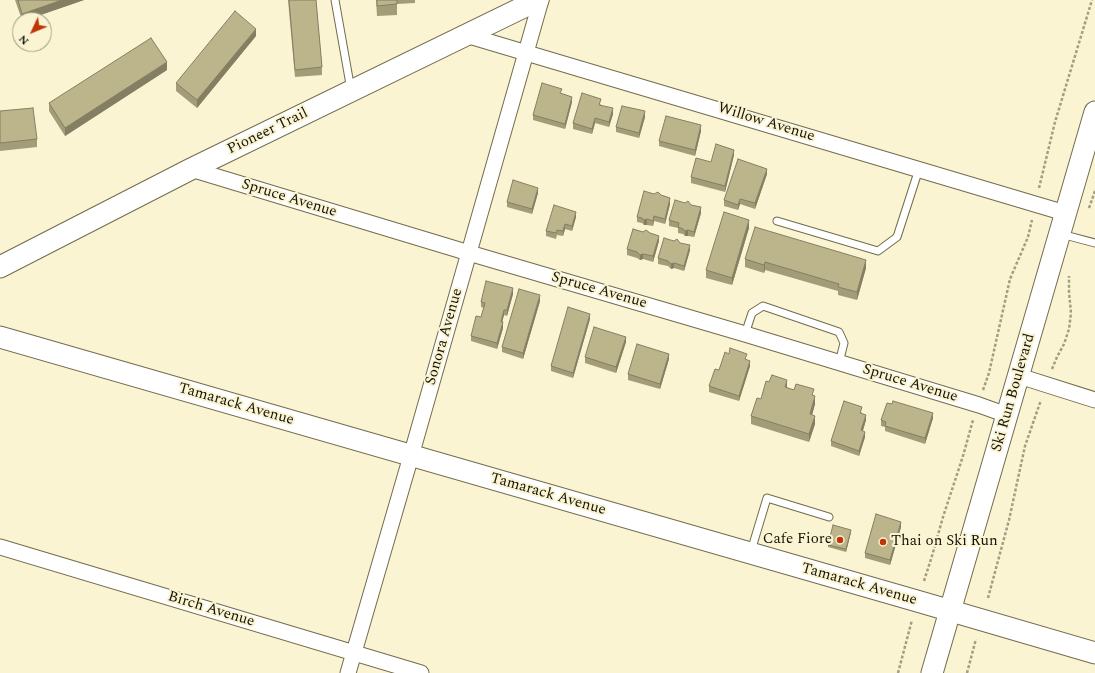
<!DOCTYPE html>
<style>
body{margin:0}
#map{position:relative;width:1095px;height:673px;overflow:hidden;background:#faf4d2;font-family:Spectral,serif}
canvas{display:block}
.north{position:absolute;left:12px;top:12px;width:40px;height:40px;box-sizing:border-box;background:#faf4d2;border:1px solid #9e9a81;border-radius:50%;rotate:226deg;font-size:11px;font-weight:700;line-height:16px;text-align:center;color:#151307}
.north::after{content:'';display:block;margin:auto;width:14px;height:18px;background:#be3508;clip-path:polygon(50% 0,100% 100%,50% 72%,0 100%)}
</style>
<div id="map">
<canvas width="1095" height="673"></canvas>
<div class="north">N</div>
</div>
<script>
const context = document.querySelector('canvas').getContext('2d');
context.lineJoin = 'round';
function shape(rows) {
  const path = new Path2D();
  for (const r of rows) {
    path.moveTo(r[0], r[1]);
    for (let i = 2; i < r.length; i += 2) path.lineTo(r[i], r[i + 1]);
  }
  return path;
}
function stroke(path, color, width, dash) {
  context.strokeStyle = color;
  context.lineWidth = width;
  context.lineCap = dash ? 'butt' : 'round';
  context.setLineDash(dash || []);
  context.stroke(path);
}
function fill(path, color) {
  context.fillStyle = color;
  context.fill(path, 'evenodd');
}
function write(font, color, halo, rows, align = 'center') {
  context.font = font + ' Spectral,serif';
  context.lineWidth = 4;
  context.setLineDash([]);
  context.textBaseline = 'middle';
  context.strokeStyle = halo;
  context.fillStyle = color;
  for (const [text, x, y, turn = 0] of rows) {
    context.save();
    context.translate(x, y);
    context.rotate((+turn || 0) * Math.PI / 180);
    context.textAlign = isNaN(turn) ? turn : align;
    if (halo) context.strokeText(text, 0, 0);
    context.fillText(text, 0, 0);
    context.restore();
  }
}
const lane = shape([
 [335,0,351,90],
 [777,221,878,251,897,237,919,169],
 [1061,234,1095,243],
 [745,334,752,313,763,306,839,332,844,343,839,363],
 [751,551,767,498,829,517]
]);
const street = shape([
 [466,35,1065,213],
 [191,169,469,253,745,334,979,405,1007,415],
 [1019,376,1095,400],
 [0,547,421,673],
 [348,673,411,456,541,0]
]);
const secondary = shape([
 [0,267,191,169,538,0],
 [0,337,917,601,1095,653],
 [932,673,1095,112]
]);
stroke(lane, '#726c4e', 9);
stroke(street, '#726c4e', 17);
stroke(secondary, '#726c4e', 23);
stroke(shape([
 [1039,188,1055,122,1092,0],
 [1089,208,1095,191],
 [1052,369,1057,357,1064,344,1069,329,1071,313,1069,292,1069,276],
 [983,390,989,373,1010,279,1028,237,1032,220],
 [924,581,932,556,943,517,963,456,973,420],
 [988,598,1009,520,1025,446,1041,400],
 [898,673,912,620],
 [967,673,976,639]
]), '#a29e84', 2.5, [3, 2]);
stroke(lane, '#fff', 7);
stroke(street, '#fff', 15);
stroke(secondary, '#fff', 21);
fill(shape([
 [15,0,84,0,26,20,22,20],
 [288,0,316,0,322,67,322,75,295,77],
 [376,0,415,0,415,3,397,4,397,15,377,16],
 [256,36,197,108,176,91,176,83],
 [167,70,65,136,49,111,49,103],
 [572,102,565,129,533,120,533,115],
 [601,104,601,105,613,114,609,127,595,123,592,134,573,129,573,123],
 [0,111,37,139,37,147,0,151],
 [645,117,639,138,616,132,616,127],
 [701,131,695,156,659,146,659,141],
 [734,155,725,192,691,183,691,177,711,162],
 [767,174,755,209,740,204,738,210,724,206,724,200],
 [538,193,532,214,507,207,507,202],
 [670,204,665,224,654,221,653,226,647,225,644,225,642,223,637,222,637,217],
 [691,205,701,213,694,237,688,236,685,236,683,234,678,233,678,228,669,226,669,220],
 [576,217,572,231,565,229,563,236,557,235,556,239,546,236,546,231],
 [749,228,732,285,706,278,706,270],
 [650,233,659,241,653,262,643,259,640,260,637,258,627,255,627,249],
 [680,243,690,250,684,271,674,268,671,269,668,266,658,264,658,258],
 [745,259,866,268,857,300,838,295,838,291,765,270,764,273,745,267],
 [513,294,507,316,504,315,502,322,503,328,497,349,471,341,471,336,481,317,484,308,481,307,481,302],
 [540,301,523,359,502,352,502,347],
 [590,319,573,378,551,371,551,366],
 [626,342,616,373,585,363,585,357],
 [669,359,660,389,628,380,628,374],
 [747,360,750,366,739,401,709,392,709,386,719,370],
 [787,388,814,396,815,404,812,415,815,424,809,442,751,424,751,416],
 [862,412,862,413,866,420,863,431,865,437,859,456,831,446,831,441],
 [933,418,925,444,885,431,885,427,881,426,881,420],
 [901,527,890,565,865,558,865,553],
 [851,532,846,552,828,547,828,545]
]), '#a29c78');
fill(shape([
 [62,0,84,0,26,20,22,20,22,14],
 [256,29,256,36,197,108,197,100],
 [167,62,167,70,65,136,65,128],
 [572,97,572,102,565,129,565,124],
 [613,108,613,114,609,127,609,122],
 [645,111,645,117,639,138,639,133],
 [595,118,595,123,592,134,592,129],
 [701,125,701,131,695,156,695,150],
 [734,150,734,155,725,192,725,186],
 [767,169,767,174,755,209,755,203],
 [538,188,538,193,532,214,532,209],
 [670,198,670,204,665,224,665,219],
 [740,199,740,204,738,210,738,205],
 [701,207,701,213,694,237,694,232],
 [576,212,576,217,572,231,572,226],
 [654,216,654,221,653,226,653,221],
 [647,219,647,225,644,225,644,220],
 [749,220,749,228,732,285,732,278],
 [565,224,565,229,563,236,563,231],
 [688,230,688,236,685,236,685,231],
 [659,236,659,241,653,262,653,256],
 [690,245,690,250,684,271,684,266],
 [643,254,643,259,640,260,640,255],
 [866,260,866,268,857,300,857,292],
 [765,262,765,270,764,273,764,265],
 [674,263,674,268,671,269,671,264],
 [513,288,513,294,507,316,507,310],
 [540,295,540,301,523,359,523,353],
 [504,310,504,315,501,327,501,322],
 [590,314,590,319,573,378,573,373],
 [503,322,503,328,497,349,497,343],
 [626,337,626,342,616,373,616,367],
 [669,354,669,359,660,389,660,384],
 [750,361,750,366,739,401,739,396],
 [787,380,787,388,785,387],
 [815,396,815,404,810,422,810,414],
 [933,413,933,418,925,444,925,438],
 [866,415,866,420,861,436,861,430],
 [815,416,815,424,809,442,809,434],
 [865,432,865,437,859,456,859,451],
 [901,522,901,527,890,565,890,560],
 [851,530,851,532,846,552,846,549]
]), '#847f62');
const building = shape([
 [18,0,62,0,22,14,18,0],
 [289,0,316,0,322,67,295,70,289,0],
 [377,0,397,0,397,4,377,6,377,0],
 [235,11,256,29,197,100,176,83,235,11],
 [151,38,167,62,65,128,49,103,151,38],
 [542,83,562,89,560,93,572,97,565,124,533,115,542,83],
 [582,93,601,99,599,105,613,108,609,122,595,118,592,129,573,123,582,93],
 [622,106,645,111,639,133,616,127,622,106],
 [33,108,37,139,0,143,0,111,33,108],
 [666,116,701,125,695,150,659,141,666,116],
 [716,144,734,150,725,186,691,177,696,158,711,162,716,144],
 [738,159,767,169,755,203,740,199,738,205,724,200,738,159],
 [513,180,538,188,532,209,507,202,513,180],
 [644,191,654,194,658,192,661,195,670,198,665,219,654,216,653,221,647,219,644,220,642,218,637,217,644,191],
 [675,200,685,203,688,201,691,205,701,207,694,232,688,230,685,231,683,229,678,227,679,223,669,220,675,200],
 [554,205,576,212,572,226,565,224,563,231,557,230,556,233,546,231,554,205],
 [724,212,749,220,732,278,706,270,724,212],
 [755,227,866,260,857,292,838,287,839,284,765,262,764,265,745,259,755,227],
 [633,229,643,232,646,230,650,233,659,236,653,256,643,254,640,255,637,252,627,249,633,229],
 [664,238,674,241,677,239,680,243,690,245,684,266,674,263,671,264,668,261,658,258,664,238],
 [486,281,513,288,507,310,504,310,501,322,503,322,497,343,471,336,476,316,481,317,485,303,481,302,486,281],
 [519,289,540,295,523,353,502,347,519,289],
 [568,307,590,314,573,373,551,366,568,307],
 [594,327,626,337,616,367,585,357,594,327],
 [637,344,669,354,660,384,628,374,637,344],
 [730,348,747,354,745,359,750,361,739,396,709,386,715,369,719,370,725,352,729,354,730,348],
 [772,375,787,380,785,387,794,390,796,384,814,389,812,395,815,396,810,414,815,416,809,434,751,416,757,398,761,399,766,381,769,382,772,375],
 [844,401,862,407,860,413,866,415,861,430,865,432,859,451,831,441,844,401],
 [893,401,933,413,925,438,885,426,886,422,881,420,887,403,892,404,893,401],
 [876,514,901,522,890,560,865,553,876,514],
 [833,525,851,530,846,549,828,545,833,525]
]);
fill(building, '#bcb58c');
stroke(building, '#847f62', 1);
for (const [x, y, r, color] of [
 [840,540,4,"#be3508"],
 [883,542,4,"#be3508"]
]) {
  const dot = new Path2D();
  dot.arc(x, y, r, 0, 2 * Math.PI);
  context.fillStyle = color;
  context.fill(dot);
  stroke(dot, '#faf4d2', 1.5);
}
write('15px', '#151307', '#faf4d2', [
 ["Willow Avenue",766,123,17],
 ["Pioneer Trail",268,132,-26],
 ["Spruce Avenue",289,199,17],
 ["Spruce Avenue",599,291,16],
 ["Sonora Avenue",445,337,-74],
 ["Spruce Avenue",910,384,17],
 ["Ski Run Boulevard",1014,393,-74],
 ["Tamarack Avenue",236,405,16],
 ["Tamarack Avenue",548,495,16],
 ["Tamarack Avenue",859,585,16],
 ["Birch Avenue",211,610,17]
]);
write('15px', '#151307', '#faf4d2', [
 ["Cafe Fiore",832,540],
 ["Thai on Ski Run",891,542,"left"]
], 'right');
</script>
